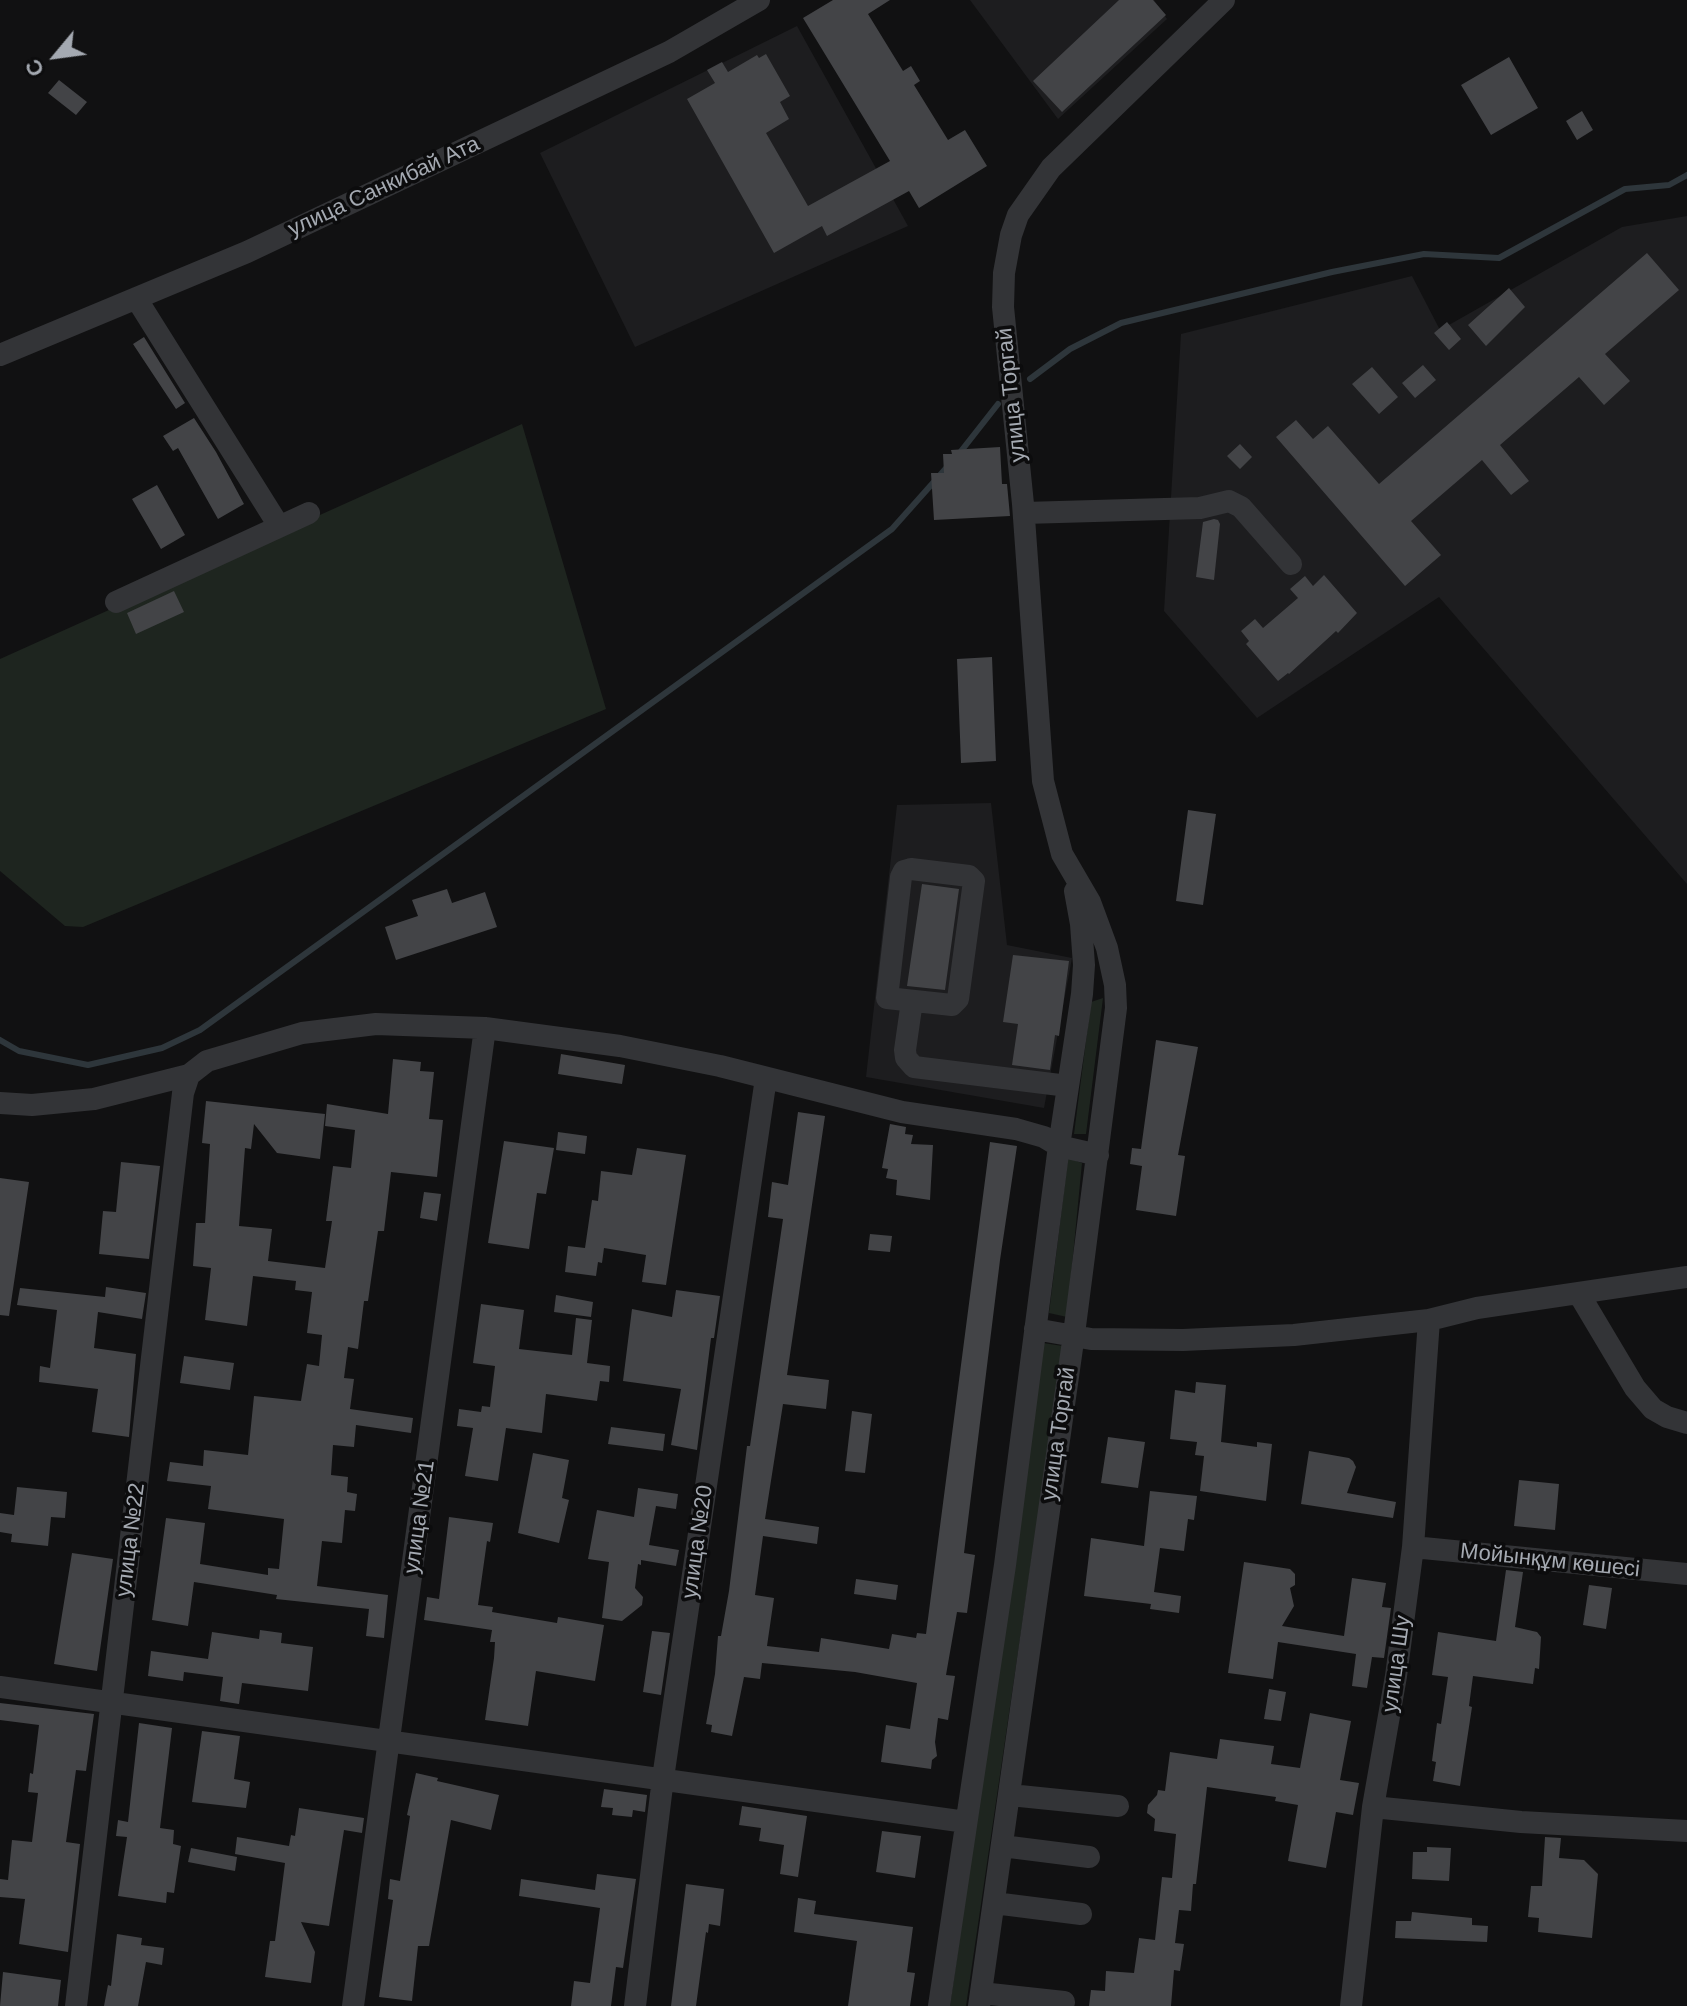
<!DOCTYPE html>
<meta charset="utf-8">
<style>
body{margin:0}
#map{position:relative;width:1687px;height:2006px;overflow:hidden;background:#111112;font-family:Arial,sans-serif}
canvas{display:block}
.north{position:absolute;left:16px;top:16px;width:80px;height:80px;-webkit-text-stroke:6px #0c0c0d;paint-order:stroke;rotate:241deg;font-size:22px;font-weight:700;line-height:32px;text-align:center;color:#a4a9b1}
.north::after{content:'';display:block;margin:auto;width:28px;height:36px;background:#a4a9b1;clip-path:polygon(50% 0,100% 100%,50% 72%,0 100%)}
</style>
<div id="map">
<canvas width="1687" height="2006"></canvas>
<div class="north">С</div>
</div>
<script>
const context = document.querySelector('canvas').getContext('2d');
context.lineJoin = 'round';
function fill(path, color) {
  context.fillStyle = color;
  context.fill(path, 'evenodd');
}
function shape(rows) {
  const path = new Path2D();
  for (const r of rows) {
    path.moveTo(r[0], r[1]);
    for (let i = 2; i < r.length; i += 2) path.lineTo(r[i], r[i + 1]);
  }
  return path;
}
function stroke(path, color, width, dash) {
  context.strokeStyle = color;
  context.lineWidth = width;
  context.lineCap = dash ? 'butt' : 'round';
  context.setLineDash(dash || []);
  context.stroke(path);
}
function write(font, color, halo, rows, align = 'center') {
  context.font = font + ' Arial,sans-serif';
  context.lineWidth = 7;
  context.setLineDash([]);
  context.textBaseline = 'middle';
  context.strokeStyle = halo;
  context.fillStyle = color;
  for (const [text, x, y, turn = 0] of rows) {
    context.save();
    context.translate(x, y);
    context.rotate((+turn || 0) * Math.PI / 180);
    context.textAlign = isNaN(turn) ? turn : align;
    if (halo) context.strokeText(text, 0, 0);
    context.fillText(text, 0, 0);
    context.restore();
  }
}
fill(shape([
 [970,0,1154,0,1167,19,1058,119],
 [797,26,908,226,635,347,540,153],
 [1687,216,1687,884,1439,597,1257,718,1164,611,1181,334,1412,276,1440,330,1622,227],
 [991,803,1007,945,1072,958,1044,1108,866,1077,897,805]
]), '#1d1d1f');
fill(shape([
 [522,424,606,709,83,927,65,926,0,871,0,659],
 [1103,998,1086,1134,1074,1134,1091,1002],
 [1068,1158,1082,1163,1067,1317,1049,1313],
 [1043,1343,1063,1346,966,2006,950,2006]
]), '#1e251f');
stroke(shape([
 [1030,379,1070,349,1121,323,1332,272,1424,254,1499,258,1625,189,1669,185,1687,175],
 [958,455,998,404],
 [0,1040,19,1051,88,1065,162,1048,200,1030,892,529,948,466]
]), '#2e363b', 6);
fill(shape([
 [833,0,890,0,868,14,903,71,911,66,920,81,914,85,948,140,965,130,987,166,919,208,909,191,827,236,822,226,774,253,687,99,715,83,707,70,722,62,728,72,757,55,759,58,766,54,790,96,780,102,789,119,766,133,808,206,890,161,803,18],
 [1119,0,1153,0,1166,15,1062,112,1033,81],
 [1509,57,1538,108,1491,135,1461,85],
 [59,80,87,102,76,115,48,93],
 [1582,111,1593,130,1577,140,1566,121],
 [1647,253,1679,290,1605,354,1630,381,1604,405,1579,377,1500,445,1529,481,1511,495,1482,460,1411,521,1441,555,1405,586,1276,437,1296,420,1313,439,1328,426,1379,484],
 [1509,288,1525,307,1486,346,1468,325],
 [1447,322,1461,339,1449,350,1434,333],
 [144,337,185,403,176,409,133,344],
 [1423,365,1436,380,1415,398,1402,383],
 [1372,367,1398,397,1379,414,1352,384],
 [194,418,216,452,244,504,218,519,178,448,173,451,163,436],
 [1240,444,1252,457,1240,469,1227,456],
 [1000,447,1002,484,1007,484,1010,516,934,520,931,473,944,473,943,454,952,454,951,450],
 [157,485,185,535,161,549,132,499],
 [1214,519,1218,520,1220,524,1214,580,1196,577,1203,522],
 [1324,575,1357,613,1338,633,1336,631,1289,674,1288,673,1278,681,1246,644,1249,641,1241,631,1255,619,1263,628,1298,598,1290,589,1305,576,1313,586],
 [174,591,184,612,136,634,127,613],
 [992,657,996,761,961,763,957,659],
 [1188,810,1216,814,1203,905,1176,901],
 [922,884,959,889,945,990,907,986],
 [447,889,452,903,485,892,497,927,396,960,385,927,418,916,412,900],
 [1013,955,1069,961,1059,1036,1055,1035,1050,1070,1012,1065,1018,1024,1003,1022],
 [1156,1040,1198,1047,1178,1155,1185,1156,1176,1216,1136,1210,1142,1166,1130,1164,1132,1148,1141,1149],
 [561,1054,625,1065,622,1084,558,1074],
 [393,1059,421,1062,420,1071,434,1072,429,1119,443,1120,437,1177,391,1172,384,1231,378,1231,368,1301,364,1301,358,1349,348,1347,344,1378,354,1379,350,1409,413,1418,411,1433,356,1425,354,1447,333,1445,331,1475,348,1477,347,1492,357,1494,355,1511,345,1510,342,1543,322,1541,317,1586,388,1595,384,1638,366,1636,369,1609,276,1599,277,1595,194,1582,188,1626,152,1620,166,1518,205,1523,200,1564,268,1575,268,1568,279,1569,284,1519,208,1509,211,1486,167,1481,170,1462,203,1466,204,1450,248,1455,254,1396,301,1401,307,1364,319,1366,322,1335,307,1333,312,1292,295,1290,296,1281,253,1276,247,1326,205,1320,211,1268,193,1266,196,1223,205,1223,210,1144,202,1143,206,1101,325,1114,320,1159,277,1153,254,1124,251,1149,245,1148,239,1226,272,1229,268,1261,325,1268,332,1221,326,1221,333,1166,351,1168,355,1130,325,1126,327,1104,388,1114],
 [798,1112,825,1116,787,1375,829,1380,826,1409,783,1404,765,1519,819,1527,817,1544,763,1536,755,1595,774,1598,767,1646,819,1652,821,1638,889,1649,892,1634,916,1638,917,1633,926,1634,990,1142,1017,1146,1000,1260,964,1553,975,1555,967,1613,957,1612,946,1675,955,1676,948,1720,938,1718,935,1742,937,1756,932,1760,931,1769,881,1762,886,1725,910,1729,917,1683,855,1672,762,1663,760,1679,744,1677,732,1736,711,1732,712,1725,706,1724,715,1674,718,1636,721,1636,729,1591,747,1446,750,1446,783,1219,768,1217,772,1182,788,1185],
 [890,1124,906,1127,905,1134,913,1135,911,1144,933,1145,930,1200,896,1195,897,1180,886,1178,888,1169,882,1168],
 [558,1132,587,1136,585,1154,556,1150],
 [504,1141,554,1148,546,1194,537,1193,529,1249,488,1243],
 [637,1148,686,1155,666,1285,642,1282,646,1255,604,1248,602,1263,598,1262,596,1276,565,1272,568,1246,585,1248,592,1200,598,1201,601,1171,632,1175],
 [121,1162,160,1166,149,1259,99,1254,103,1211,116,1212],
 [0,1178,29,1182,9,1316,0,1315],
 [424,1192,441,1194,437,1221,420,1218],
 [870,1234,892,1236,890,1252,868,1250],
 [106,1287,146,1293,142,1319,98,1312,94,1348,136,1354,129,1437,92,1432,98,1389,39,1382,40,1366,50,1368,57,1310,17,1305,20,1288,105,1297],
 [676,1290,720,1296,714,1338,711,1338,697,1450,671,1445,681,1389,623,1381,632,1309,672,1317],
 [556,1295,593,1302,591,1317,554,1312],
 [481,1304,524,1310,519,1349,572,1355,576,1318,592,1320,587,1363,610,1366,609,1382,600,1381,597,1401,546,1394,542,1433,506,1428,498,1481,465,1476,473,1428,457,1426,459,1409,481,1412,482,1406,490,1407,495,1366,473,1363],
 [184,1356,234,1363,230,1390,180,1383],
 [1196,1382,1226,1385,1221,1442,1257,1447,1257,1442,1272,1444,1266,1501,1200,1491,1204,1456,1195,1455,1197,1442,1170,1439,1175,1390,1195,1393],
 [852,1411,872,1414,865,1473,845,1471],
 [611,1427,665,1434,663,1451,608,1444],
 [1108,1437,1145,1442,1138,1488,1101,1483],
 [1309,1451,1349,1458,1353,1461,1356,1467,1347,1493,1396,1502,1393,1518,1301,1504],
 [533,1453,569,1460,562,1498,569,1500,559,1543,518,1533],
 [1519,1480,1559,1484,1555,1530,1514,1526],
 [17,1487,67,1492,65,1518,51,1517,48,1546,11,1542,12,1534,0,1532,0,1513,14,1515],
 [638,1488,678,1494,676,1509,656,1506,649,1545,679,1550,676,1566,641,1560,641,1565,638,1564,635,1588,643,1597,642,1605,622,1621,602,1618,609,1562,588,1559,597,1510,634,1517],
 [1150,1491,1197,1496,1194,1520,1188,1519,1184,1551,1160,1548,1154,1592,1181,1596,1179,1613,1150,1609,1151,1604,1084,1596,1091,1538,1144,1546],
 [449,1517,493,1523,490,1542,487,1541,478,1605,493,1607,492,1612,557,1623,558,1617,604,1625,595,1681,536,1671,528,1726,485,1720,494,1658,495,1642,490,1642,492,1630,424,1620,427,1597,439,1599],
 [72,1553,113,1559,97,1671,54,1664],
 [1244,1562,1290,1569,1295,1574,1295,1585,1290,1588,1294,1606,1282,1626,1344,1636,1352,1578,1386,1583,1382,1607,1391,1608,1384,1658,1372,1657,1367,1688,1352,1686,1356,1654,1278,1642,1273,1679,1228,1673],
 [1506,1570,1523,1572,1515,1627,1537,1632,1541,1637,1539,1669,1535,1668,1533,1684,1473,1676,1469,1706,1472,1707,1460,1786,1433,1781,1436,1762,1432,1761,1437,1723,1441,1724,1448,1677,1432,1675,1438,1632,1496,1641],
 [856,1579,898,1585,896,1600,854,1594],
 [1589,1585,1612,1588,1606,1629,1583,1625],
 [260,1630,282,1633,281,1643,313,1647,308,1691,242,1683,239,1704,220,1701,223,1677,184,1672,183,1681,148,1676,151,1651,208,1659,212,1632,259,1639],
 [652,1631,670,1633,661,1695,643,1692],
 [1269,1689,1286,1692,1281,1721,1264,1719],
 [0,1703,94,1714,86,1771,76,1770,66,1842,80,1844,68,1952,19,1944,25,1899,0,1897,0,1879,8,1880,12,1840,32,1842,38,1793,28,1792,30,1773,33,1774,39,1725,0,1720],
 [1310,1713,1351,1721,1340,1780,1359,1783,1353,1815,1336,1812,1326,1868,1288,1861,1298,1805,1275,1801,1276,1797,1207,1787,1196,1884,1193,1884,1191,1911,1179,1910,1175,1943,1184,1944,1180,1971,1174,1970,1171,2006,1089,2006,1091,1990,1105,1991,1106,1971,1134,1973,1139,1938,1155,1940,1162,1877,1172,1878,1176,1834,1154,1831,1155,1819,1147,1813,1148,1805,1157,1795,1158,1790,1165,1791,1170,1752,1217,1759,1220,1739,1274,1746,1271,1764,1300,1768],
 [139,1723,172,1728,160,1828,174,1830,173,1844,181,1846,174,1893,167,1892,166,1903,118,1896,127,1837,116,1836,118,1820,128,1822],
 [202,1731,240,1736,234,1779,250,1782,246,1808,192,1802],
 [416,1773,438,1778,437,1781,499,1795,491,1830,451,1820,429,1946,418,1946,412,2001,379,1997,393,1900,388,1899,390,1879,400,1881,410,1816,407,1815],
 [604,1789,647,1795,645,1812,633,1810,632,1817,612,1815,613,1808,601,1807],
 [742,1806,807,1816,798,1877,780,1874,784,1845,759,1841,761,1828,739,1825],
 [299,1808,364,1818,362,1833,344,1830,329,1926,301,1922,315,1952,311,1983,265,1977,270,1941,275,1941,285,1863,235,1854,237,1837,289,1846,291,1835,295,1836],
 [882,1831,921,1836,915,1878,876,1872],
 [1545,1837,1561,1838,1559,1858,1584,1860,1598,1874,1592,1938,1538,1932,1539,1918,1528,1917,1531,1886,1542,1886],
 [1427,1847,1451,1848,1449,1881,1412,1879,1413,1852,1427,1852],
 [191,1848,237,1857,235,1871,188,1862],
 [597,1874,636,1879,623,1968,616,1967,611,2006,571,2006,574,1981,590,1983,600,1908,519,1896,521,1879,595,1890],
 [686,1884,724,1889,720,1926,709,1924,708,1933,706,1932,696,2006,671,2006],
 [798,1898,816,1901,814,1914,913,1927,907,1972,915,1973,910,2006,848,2006,857,1941,794,1932],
 [1412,1912,1472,1918,1472,1925,1488,1926,1487,1942,1395,1938,1396,1921,1411,1921],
 [117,1934,142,1938,141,1945,164,1948,162,1965,146,1962,138,2006,104,2006,108,1985,111,1986],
 [3,1972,61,1980,58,2006,0,2006]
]), '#434447');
stroke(shape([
 [136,298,279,526],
 [0,355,247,252,669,52,759,0],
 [1024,513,1200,508,1229,501,1241,507,1291,564],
 [116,602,309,513],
 [911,869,969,876,974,881,958,999,952,1005,887,998,901,877,904,871,911,869],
 [912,1001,905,1050,906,1058,914,1067,1068,1086],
 [0,1103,32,1105,94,1099,189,1075,207,1061,302,1033,376,1024,485,1028,620,1046,720,1066,902,1112,1016,1129,1044,1137,1059,1146,1098,1155],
 [1579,1294,1635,1388,1653,1409,1667,1417,1687,1423],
 [1035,1329,1091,1339,1183,1340,1294,1335,1429,1320,1477,1308,1687,1277],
 [1413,1547,1687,1574],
 [0,1687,966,1822],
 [1010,1795,1118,1806],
 [1373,1807,1521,1822,1687,1831],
 [1002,1846,1089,1857],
 [994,1903,1081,1914],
 [981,1993,1064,2002],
 [76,2006,183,1093,189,1075],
 [353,2006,485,1028],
 [635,2006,663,1778,766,1078],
 [939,2006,1005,1565,1059,1146,1082,994,1084,965,1081,924,1075,891],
 [979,2006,1074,1334,1116,1008,1115,985,1107,948,1090,902,1062,854,1043,781,1023,504,1003,307,1004,273,1011,235,1018,215,1051,168,1224,0],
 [1351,2006,1373,1807,1396,1676,1413,1547,1429,1320]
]), '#333437', 22);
write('22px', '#a4a9b1', '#0c0c0d', [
 ["улица Санкибай Ата",384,187,-25],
 ["улица Торгай",1012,395,-96],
 ["улица Торгай",1059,1434,-82],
 ["улица №21",420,1517,-82],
 ["улица №22",131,1540,-83],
 ["улица №20",698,1542,-82],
 ["Мойынқұм көшесі",1550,1561,6],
 ["улица Шу",1397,1664,-82]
]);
</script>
